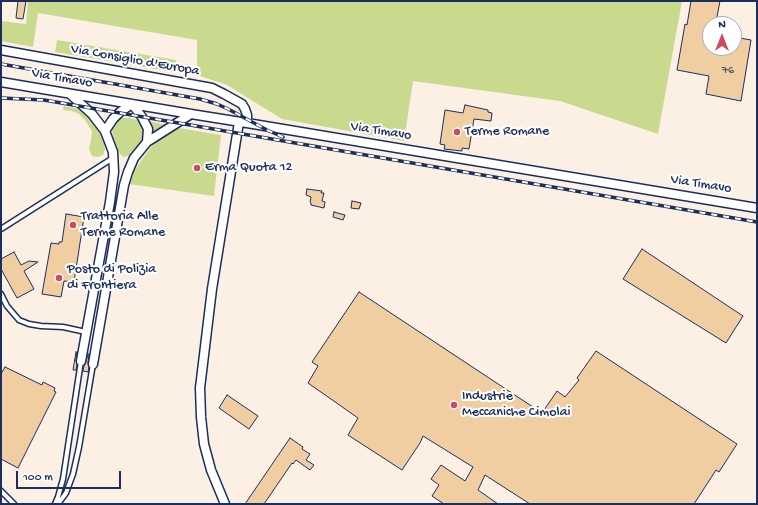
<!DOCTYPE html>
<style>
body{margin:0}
#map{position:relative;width:758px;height:505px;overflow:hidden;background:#fbf0e3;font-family:"Gochi Hand",sans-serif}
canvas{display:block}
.frame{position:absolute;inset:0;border:2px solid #1b2f5e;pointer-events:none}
.north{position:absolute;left:702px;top:16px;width:40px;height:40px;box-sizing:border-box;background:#fff;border:1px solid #a4acbf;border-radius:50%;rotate:0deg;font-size:11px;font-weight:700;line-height:16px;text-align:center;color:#1b2f5e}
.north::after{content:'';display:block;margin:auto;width:14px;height:18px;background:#d1495b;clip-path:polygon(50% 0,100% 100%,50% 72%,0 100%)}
.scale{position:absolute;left:16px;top:471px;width:105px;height:18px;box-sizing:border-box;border:2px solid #1b2f5e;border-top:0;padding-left:5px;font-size:12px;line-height:14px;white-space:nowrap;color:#1b2f5e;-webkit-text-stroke:3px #fff;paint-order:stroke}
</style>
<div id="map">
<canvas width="758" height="505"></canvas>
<div class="frame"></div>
<div class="north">N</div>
<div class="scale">100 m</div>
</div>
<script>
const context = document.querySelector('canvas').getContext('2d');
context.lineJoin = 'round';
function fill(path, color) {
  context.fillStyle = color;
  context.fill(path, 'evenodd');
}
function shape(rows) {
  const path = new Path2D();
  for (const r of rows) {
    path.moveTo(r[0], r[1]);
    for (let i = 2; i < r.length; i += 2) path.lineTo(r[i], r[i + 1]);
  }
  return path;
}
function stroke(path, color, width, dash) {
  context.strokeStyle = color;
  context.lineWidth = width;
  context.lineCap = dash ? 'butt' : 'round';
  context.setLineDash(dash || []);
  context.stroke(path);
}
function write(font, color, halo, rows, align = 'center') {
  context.font = font + ' "Gochi Hand",sans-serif';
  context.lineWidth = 4;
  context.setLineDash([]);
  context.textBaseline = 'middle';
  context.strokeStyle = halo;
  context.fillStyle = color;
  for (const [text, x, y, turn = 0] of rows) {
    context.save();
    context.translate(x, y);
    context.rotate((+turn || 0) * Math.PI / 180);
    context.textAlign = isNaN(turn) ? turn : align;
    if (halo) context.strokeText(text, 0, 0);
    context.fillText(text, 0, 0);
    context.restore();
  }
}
fill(shape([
 [28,1,682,1,658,134,560,101,413,81,404,141,282,119,227,85,197,75,197,40,38,13,33,47,1,41,1,21,26,24],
 [57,40,176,60,174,72,55,52],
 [64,106,80,109,87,116,98,129,104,142,105,149,103,155,97,157,92,156,89,149,91,141,92,131,85,120,79,114,72,111,63,110],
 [121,118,130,118,138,120,143,127,144,135,140,143,130,155,124,157,121,155,117,149,113,137,112,128,116,121],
 [149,121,167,125,152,135,152,128],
 [179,128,221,135,214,196,129,184,133,173,141,161,152,146,167,134]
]), '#c9da8e');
const building = shape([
 [18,1,26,1,23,19,16,18,18,1],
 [691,1,720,1,716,22,714,22,714,24,710,23,710,48,734,48,734,37,751,40,741,101,706,94,709,76,677,70,685,24,687,25,691,1],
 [465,105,488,110,488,112,492,113,491,121,474,119,469,149,462,148,462,151,444,149,445,145,440,144,445,110,463,113,465,105],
 [307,189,322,191,321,193,324,193,322,201,325,202,324,208,311,205,311,203,310,202,311,197,306,195,307,189],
 [352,201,361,203,359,209,351,208,352,201],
 [334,212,345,215,343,220,333,217,334,212],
 [66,214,84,217,74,282,64,281,61,297,42,294,51,243,59,244,59,242,62,242,66,214],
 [642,249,743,316,726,343,623,279,642,249],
 [14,252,21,265,29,261,38,262,24,271,34,289,17,298,1,269,1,259,14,252],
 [359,292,542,413,557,391,565,397,579,380,577,378,596,351,737,444,719,472,716,470,694,504,530,504,485,475,478,490,498,504,444,504,432,496,439,485,431,479,441,465,465,481,473,467,423,436,420,443,402,470,348,435,358,418,308,383,318,366,312,362,359,292],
 [76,352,77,352,76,360,77,365,76,370,73,370,76,352],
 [88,354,89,354,88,363,89,367,88,372,83,371,84,366,86,362,88,354],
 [5,367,42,385,43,382,55,388,54,391,56,392,18,468,1,459,1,374,5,367],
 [227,395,258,416,249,429,219,408,227,395],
 [290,438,303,447,302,449,310,454,306,460,314,465,310,470,296,460,293,464,292,463,264,504,245,504,290,438]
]);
fill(building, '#f1cea2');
stroke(building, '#1b2f5e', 1);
const lane = shape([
 [1,229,113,158],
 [1,294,7,306,19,320,29,324,41,326,63,327,86,332],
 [1,491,14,504],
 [55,504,58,497,63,479,81,361],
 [58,504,66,493,73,474,79,447,93,364]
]);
const street = shape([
 [1,50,212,88,224,94,242,104,245,109,247,115,247,123],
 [1,82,191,114,247,123,757,208],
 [70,94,92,114,105,131,113,152,114,172,110,202,81,361],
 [105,131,113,119,120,112,132,104,142,117,148,129,147,142],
 [93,364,124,185,128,172,134,158,147,142,191,114],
 [225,504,211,470,204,444,201,417,200,388,212,289,239,122]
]);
stroke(lane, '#1b2f5e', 7);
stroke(street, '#1b2f5e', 11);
stroke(lane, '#fff', 4);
stroke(street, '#fff', 8);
const rail = shape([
 [1,64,200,99,217,104,228,109,267,130,283,137],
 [1,98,44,100,757,222]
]);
stroke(rail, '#1b2f5e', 3.5);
stroke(rail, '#fff', 2, [6]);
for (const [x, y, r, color] of [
 [457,132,4,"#d1495b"],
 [197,168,4,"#d1495b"],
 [73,225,4,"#d1495b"],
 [59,278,4,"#d1495b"],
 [454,405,4,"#d1495b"]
]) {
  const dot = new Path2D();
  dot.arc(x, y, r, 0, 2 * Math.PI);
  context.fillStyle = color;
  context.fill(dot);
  stroke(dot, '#fff', 1.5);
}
write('12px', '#50576f', null, [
 ["76",728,71]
]);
write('14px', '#1b2f5e', '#fff', [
 ["Via Consiglio d'Europa",135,61,10],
 ["Via Timavo",62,79,10],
 ["Via Timavo",381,132,9],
 ["Via Timavo",701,185,9]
]);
write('14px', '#1b2f5e', '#fff', [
 ["Terme Romane",465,132],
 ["Erma Quota 12",205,168],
 ["Trattoria Alle",81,217],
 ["Terme Romane",81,233],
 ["Posto di Polizia",67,270],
 ["di Frontiera",67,286],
 ["Industrie",462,397],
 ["Meccaniche Cimolai",462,413]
], 'left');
</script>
